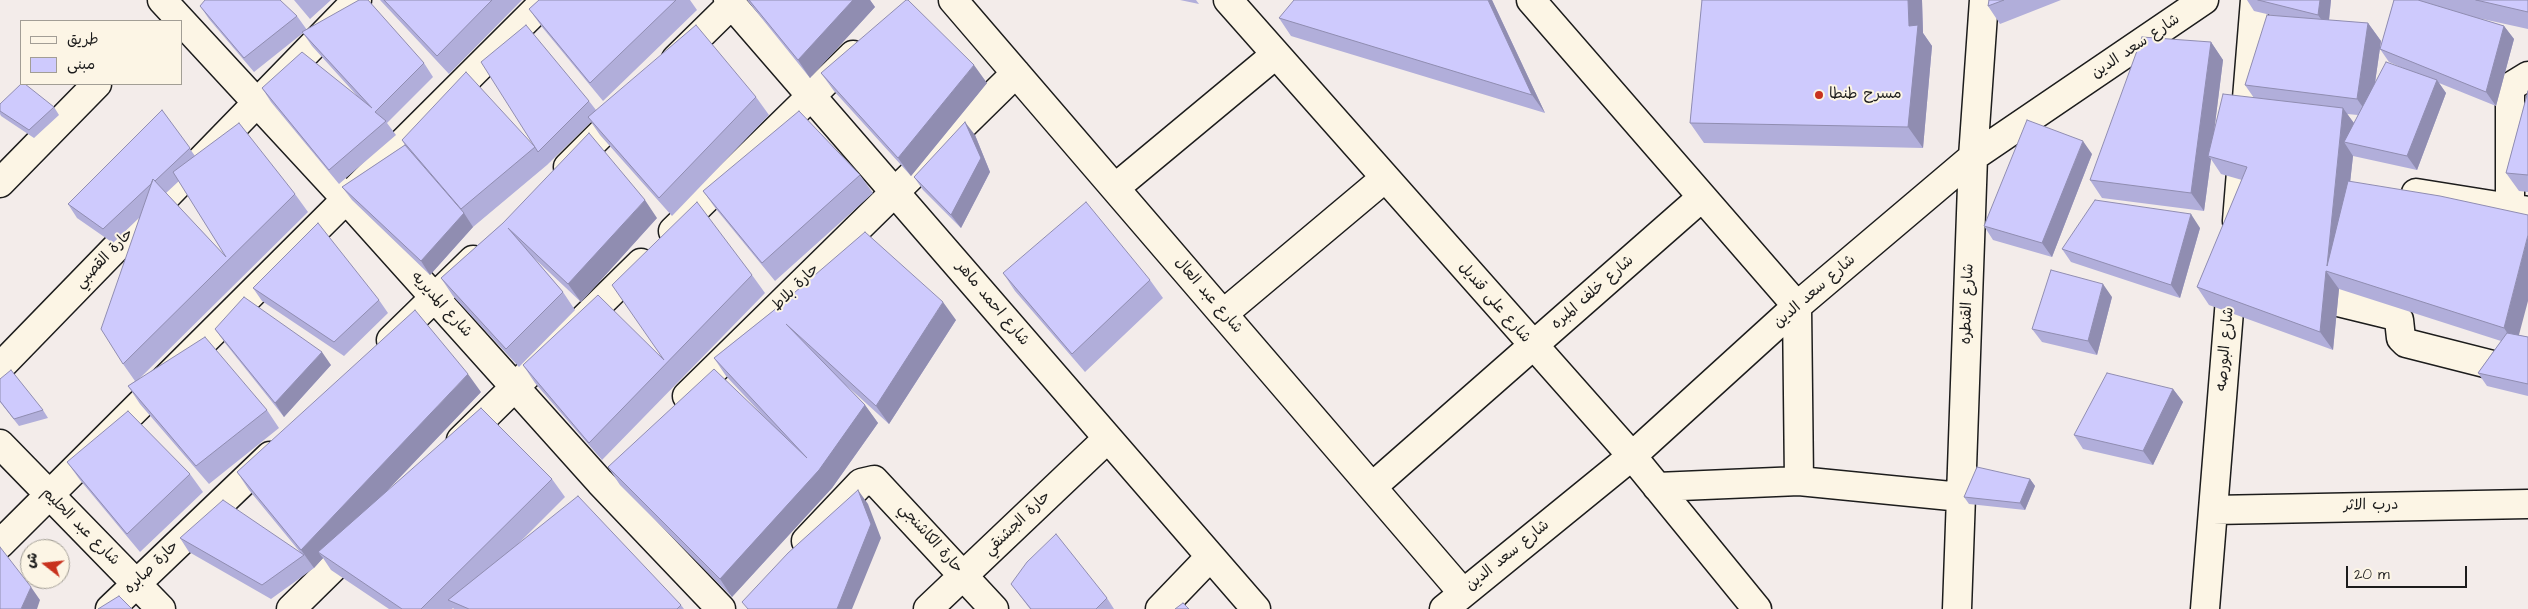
<!DOCTYPE html>
<meta charset="utf-8">
<style>
body{margin:0}
#map{position:relative;width:2528px;height:609px;overflow:hidden;background:#f3ecea;font-family:"Architects Daughter","Playpen Sans Arabic",sans-serif}
canvas{display:block}
.legend{position:absolute;left:20px;top:20px;width:162px;height:65px;box-sizing:border-box;background:#fcf5e5;border:1px solid #a29e95;margin:0;padding:6px 9px;list-style:none;font-size:15px;color:#1c1c1c}
.legend li{display:flex;align-items:center;gap:10px;height:25px}
.legend b{width:25px;border:1px solid #a29e95}
.north{position:absolute;left:20px;top:539px;width:50px;height:50px;box-sizing:border-box;background:#fcf5e5;border:1px solid #a29e95;border-radius:50%;rotate:286deg;font-size:14px;font-weight:700;line-height:20px;text-align:center;color:#1c1c1c}
.north::after{content:'';display:block;margin:auto;width:18px;height:22px;background:#c8321e;clip-path:polygon(50% 0,100% 100%,50% 72%,0 100%)}
.scale{position:absolute;left:2346px;top:566px;width:121px;height:22px;box-sizing:border-box;border:2px solid #1c1c1c;border-top:0;padding-left:6px;font-size:15px;line-height:18px;white-space:nowrap;color:#1c1c1c;-webkit-text-stroke:4px #fcf5e5;paint-order:stroke}
</style>
<div id="map">
<canvas width="2528" height="609"></canvas>
<ul class="legend">
<li><b style="height:6px;background:#fcf5e5"></b>طريق</li>
<li><b style="height:14px;background:#cecafd"></b>مبنى</li>
</ul>
<div class="north">ش</div>
<div class="scale">20 m</div>
</div>
<script>
const context = document.querySelector('canvas').getContext('2d');
context.lineJoin = 'round';
function shape(rows) {
  const path = new Path2D();
  for (const r of rows) {
    path.moveTo(r[0], r[1]);
    for (let i = 2; i < r.length; i += 2) path.lineTo(r[i], r[i + 1]);
  }
  return path;
}
function stroke(path, color, width, dash) {
  context.strokeStyle = color;
  context.lineWidth = width;
  context.lineCap = dash ? 'butt' : 'round';
  context.setLineDash(dash || []);
  context.stroke(path);
}
function fill(path, color) {
  context.fillStyle = color;
  context.fill(path, 'evenodd');
}
function write(font, color, halo, rows, align = 'center') {
  context.font = font + ' "Architects Daughter","Playpen Sans Arabic",sans-serif';
  context.lineWidth = 4;
  context.setLineDash([]);
  context.textBaseline = 'middle';
  context.strokeStyle = halo;
  context.fillStyle = color;
  for (const [text, x, y, turn = 0] of rows) {
    context.save();
    context.translate(x, y);
    context.rotate((+turn || 0) * Math.PI / 180);
    context.textAlign = isNaN(turn) ? turn : align;
    if (halo) context.strokeText(text, 0, 0);
    context.fillText(text, 0, 0);
    context.restore();
  }
}
const minor = shape([
 [162,0,346,199,600,482,721,609],
 [728,0,1256,609],
 [953,0,1463,593],
 [1228,0,1632,456,1757,609],
 [1531,0,1797,306,1799,481],
 [676,59,732,4],
 [568,167,626,109],
 [0,183,97,84],
 [1115,188,1275,55],
 [2416,193,2528,211],
 [2510,208,2510,87,2528,76],
 [2237,221,2255,0],
 [673,231,853,55],
 [2301,293,2391,315,2399,320,2401,338,2406,343,2528,374],
 [1223,314,1385,178],
 [391,340,473,260],
 [0,367,357,0],
 [687,396,1016,73],
 [461,440,641,263],
 [0,444,161,609],
 [1372,487,1701,198],
 [1657,487,1799,481,1961,497],
 [2213,510,2528,504],
 [806,541,861,483,874,480,994,609],
 [0,544,546,0],
 [110,609,270,456],
 [291,609,358,543],
 [928,609,1107,439],
 [1160,609,1209,558],
 [1444,609,1632,456,1797,306,1973,157,2204,0],
 [1957,609,1973,157,1984,0],
 [2205,609,2232,274]
]);
stroke(minor, '#1c1c1c', 31);
stroke(minor, '#fcf5e5', 28);
fill(shape([
 [294,0,331,0,310,19],
 [380,0,522,0,449,74],
 [539,0,690,0,697,10,603,101,542,27,529,9],
 [747,0,870,0,875,7,810,78],
 [1180,0,1196,0,1199,4],
 [1492,0,1545,113,1291,36,1279,18],
 [1702,0,1922,0,1923,33,1932,46,1923,148,1704,143,1690,123],
 [1989,0,2061,0,2000,24,1988,6],
 [2247,0,2331,0,2329,20,2368,23,2381,41,2375,83,2403,68,2389,62,2380,49,2394,0,2528,0,2528,29,2478,18,2504,26,2514,39,2496,106,2439,83,2446,93,2417,170,2353,156,2350,182,2519,335,2528,337,2528,396,2487,386,2478,373,2501,341,2339,289,2333,350,2209,305,2197,287,2242,180,2221,174,2211,159,2204,211,2102,198,2090,180,2211,42,2223,60,2214,132,2254,98,2245,85,2275,16,2254,11],
 [2347,114,2358,115,2354,123],
 [200,6,297,16,307,30,424,63,433,77,387,123,396,135,339,184,271,102,262,88,360,99,312,46,303,33,254,72,209,19],
 [821,73,987,83,911,176,834,91],
 [2528,91,2528,192,2519,191,2506,173],
 [756,97,769,115,672,216,600,135,591,122,547,165,473,227,430,275,352,200,342,187,405,145,402,140,535,147,589,101,596,110],
 [0,104,54,107,59,115,34,138,1,116,0,114],
 [162,110,195,156,295,194,308,212,138,380,267,410,279,428,209,484,140,404,128,386,135,381,123,364,139,218,113,243,77,218,68,204],
 [179,181,226,257,166,193],
 [975,135,990,172,961,228,923,190,914,177],
 [2092,154,2052,257,1993,240,1984,226],
 [860,175,873,193,775,281,716,209,703,191],
 [657,218,581,302,534,258,563,292,575,310,519,367,453,296,441,278,503,223],
 [2200,228,2180,298,2071,262,2062,249],
 [1003,273,1150,280,1163,298,1085,372,1015,291],
 [752,275,765,293,602,460,535,383,523,365,664,360],
 [253,288,379,300,388,313,344,356,262,301],
 [2112,297,2097,355,2042,342,2032,329],
 [773,311,956,320,889,424,846,385,865,405,878,423,832,488,732,597,620,485,608,467,771,424,726,376,714,358],
 [215,329,331,365,284,417,225,343],
 [0,379,43,410,48,418,19,426,0,402],
 [2173,389,2183,402,2153,465,2083,449,2074,435],
 [481,392,386,492,552,479,565,497,513,549,681,605,684,609,454,609,453,608,452,609,389,609,331,570,323,558,314,568,271,599,189,552,180,538,300,552,249,490,237,472],
 [67,462,190,474,203,492,140,552,80,480],
 [2030,479,2035,486,2025,510,1969,504,1964,497],
 [1011,584,1107,598,1114,609,1030,609]
]), '#b1aeda');
fill(shape([
 [853,0,870,0,875,7,810,78,798,60],
 [1488,0,1492,0,1545,113,1532,95],
 [1908,0,1922,0,1923,33,1932,46,1923,148,1908,127,1909,26],
 [2320,0,2331,0,2328,29,2318,15],
 [2368,23,2381,41,2370,117,2357,99],
 [2504,26,2514,39,2496,106,2486,92],
 [2211,42,2223,60,2211,156,2208,156,2211,159,2204,211,2191,193],
 [974,65,987,83,911,176,898,158],
 [2437,80,2446,93,2417,170,2407,156],
 [2343,108,2356,126,2344,142,2353,156,2340,275,2327,266],
 [965,122,975,135,990,172,961,228,951,215],
 [2083,141,2092,154,2052,257,2042,243],
 [645,200,657,218,581,302,568,284],
 [464,213,473,227,430,275,421,261],
 [2191,214,2200,228,2180,298,2171,285],
 [2528,235,2528,301,2516,346,2504,328],
 [2326,271,2339,289,2333,350,2320,332],
 [2103,284,2112,297,2097,355,2088,341],
 [943,302,956,320,889,424,876,406],
 [322,352,331,365,284,417,275,403],
 [468,374,481,392,325,556,318,552,323,558,314,568,301,550],
 [2173,389,2183,402,2153,465,2143,451],
 [865,405,878,423,832,488,732,597,720,579],
 [2030,479,2035,486,2025,510,2020,503],
 [858,490,868,504,881,538,852,609,837,609],
 [31,587,40,600,37,609,21,609]
]), '#908db1');
const building = shape([
 [205,0,280,0,297,16,244,58,200,6,205,0],
 [359,0,368,0,424,63,375,112,386,121,329,170,262,88,302,52,372,108,302,32,359,0],
 [384,0,492,0,437,56,384,0],
 [539,0,676,0,590,83,529,9,539,0],
 [749,0,853,0,798,60,749,0],
 [906,0,908,0,974,65,898,158,821,73,906,0],
 [1294,0,1488,0,1532,95,1279,18,1294,0],
 [1702,0,1908,0,1909,26,1918,25,1908,127,1690,123,1702,0],
 [1989,0,2004,0,1988,6,1989,0],
 [2258,0,2320,0,2318,15,2258,0],
 [2394,0,2418,0,2504,26,2486,92,2380,49,2394,0],
 [2476,0,2528,0,2528,12,2476,0],
 [2267,15,2368,23,2357,99,2245,85,2267,15],
 [526,25,589,101,538,152,481,62,526,25],
 [696,25,756,97,659,198,588,117,696,25],
 [2142,37,2211,42,2191,193,2090,180,2142,37],
 [2386,62,2437,80,2407,156,2344,142,2386,62],
 [466,72,535,147,461,209,402,140,466,72],
 [21,84,25,84,54,107,29,130,0,111,0,104,21,84],
 [2528,91,2528,175,2506,173,2528,91],
 [2223,94,2343,108,2327,266,2348,181,2440,196,2528,215,2528,235,2504,328,2326,271,2320,332,2197,287,2247,167,2208,156,2223,94],
 [162,110,190,148,155,181,153,179,151,184,103,229,68,204,162,110],
 [799,111,860,175,762,263,703,191,799,111],
 [2027,120,2083,141,2042,243,1984,226,2027,120],
 [965,122,981,158,951,215,914,177,965,122],
 [239,123,295,194,123,364,101,329,153,179,226,257,173,172,239,123],
 [589,133,645,200,568,284,508,228,563,292,506,349,441,278,503,223,589,133],
 [405,145,464,213,421,261,342,187,405,145],
 [2095,200,2191,214,2171,285,2062,249,2095,200],
 [697,202,752,275,589,443,523,365,598,295,664,360,612,285,697,202],
 [1086,202,1150,280,1072,354,1003,273,1086,202],
 [318,223,379,300,334,342,253,288,318,223],
 [865,232,943,302,876,406,786,324,865,405,819,470,720,579,608,467,714,369,807,458,714,358,773,311,865,232],
 [2051,270,2103,284,2088,341,2032,329,2051,270],
 [244,297,322,352,275,403,215,329,244,297],
 [415,310,468,374,301,550,237,472,415,310],
 [2507,333,2528,337,2528,384,2478,373,2507,333],
 [205,337,267,410,196,466,128,386,205,337],
 [11,370,43,410,14,419,0,401,0,379,11,370],
 [2107,373,2173,389,2143,451,2074,435,2107,373],
 [481,408,552,479,421,609,402,609,318,552,481,408],
 [128,411,190,474,127,534,67,462,128,411],
 [1977,467,2030,479,2020,503,1964,497,1977,467],
 [858,490,871,524,837,609,748,609,742,602,788,553,858,490],
 [578,496,681,605,677,609,469,609,448,600,578,496],
 [223,500,304,555,262,585,180,538,223,500],
 [1056,534,1107,598,1096,609,1031,609,1011,584,1027,562,1056,534],
 [0,547,31,587,21,609,0,609,0,547],
 [119,596,132,609,98,609,119,596],
 [1183,603,1189,609,1175,609,1183,603]
]);
fill(building, '#cecafd');
stroke(building, '#908db1', 1);
for (const [x, y, r, color] of [
 [1819,95,5,"#c8321e"]
]) {
  const dot = new Path2D();
  dot.arc(x, y, r, 0, 2 * Math.PI);
  context.fillStyle = color;
  context.fill(dot);
  stroke(dot, '#fcf5e5', 2);
}
write('15px', '#1c1c1c', '#fcf5e5', [
 ["شارع سعد الدين",2136,47,-34],
 ["حارة القصبي",105,259,-46],
 ["حارة بلاط",796,288,-45],
 ["شارع سعد الدين",1815,292,-41],
 ["شارع خلف المبره",1593,293,-41],
 ["شارع عبد العال",1208,296,49],
 ["شارع على قنديل",1494,303,49],
 ["شارع احمد ماهر",992,304,50],
 ["شارع القنطره",1968,304,-88],
 ["شارع المديريه",441,305,48],
 ["شارع البورصه",2226,349,-85],
 ["درب الاثر",2371,506,-1],
 ["حارة الجشنقي",1018,524,-44],
 ["شارع عبد الحليم",80,527,45],
 ["حارة الكاشنجي",930,539,48],
 ["شارع سعد الدين",1508,556,-39],
 ["حارة صابره",152,568,-44]
]);
write('15px', '#1c1c1c', '#fcf5e5', [
 ["مسرح طنطا",1829,95]
], 'left');
</script>
